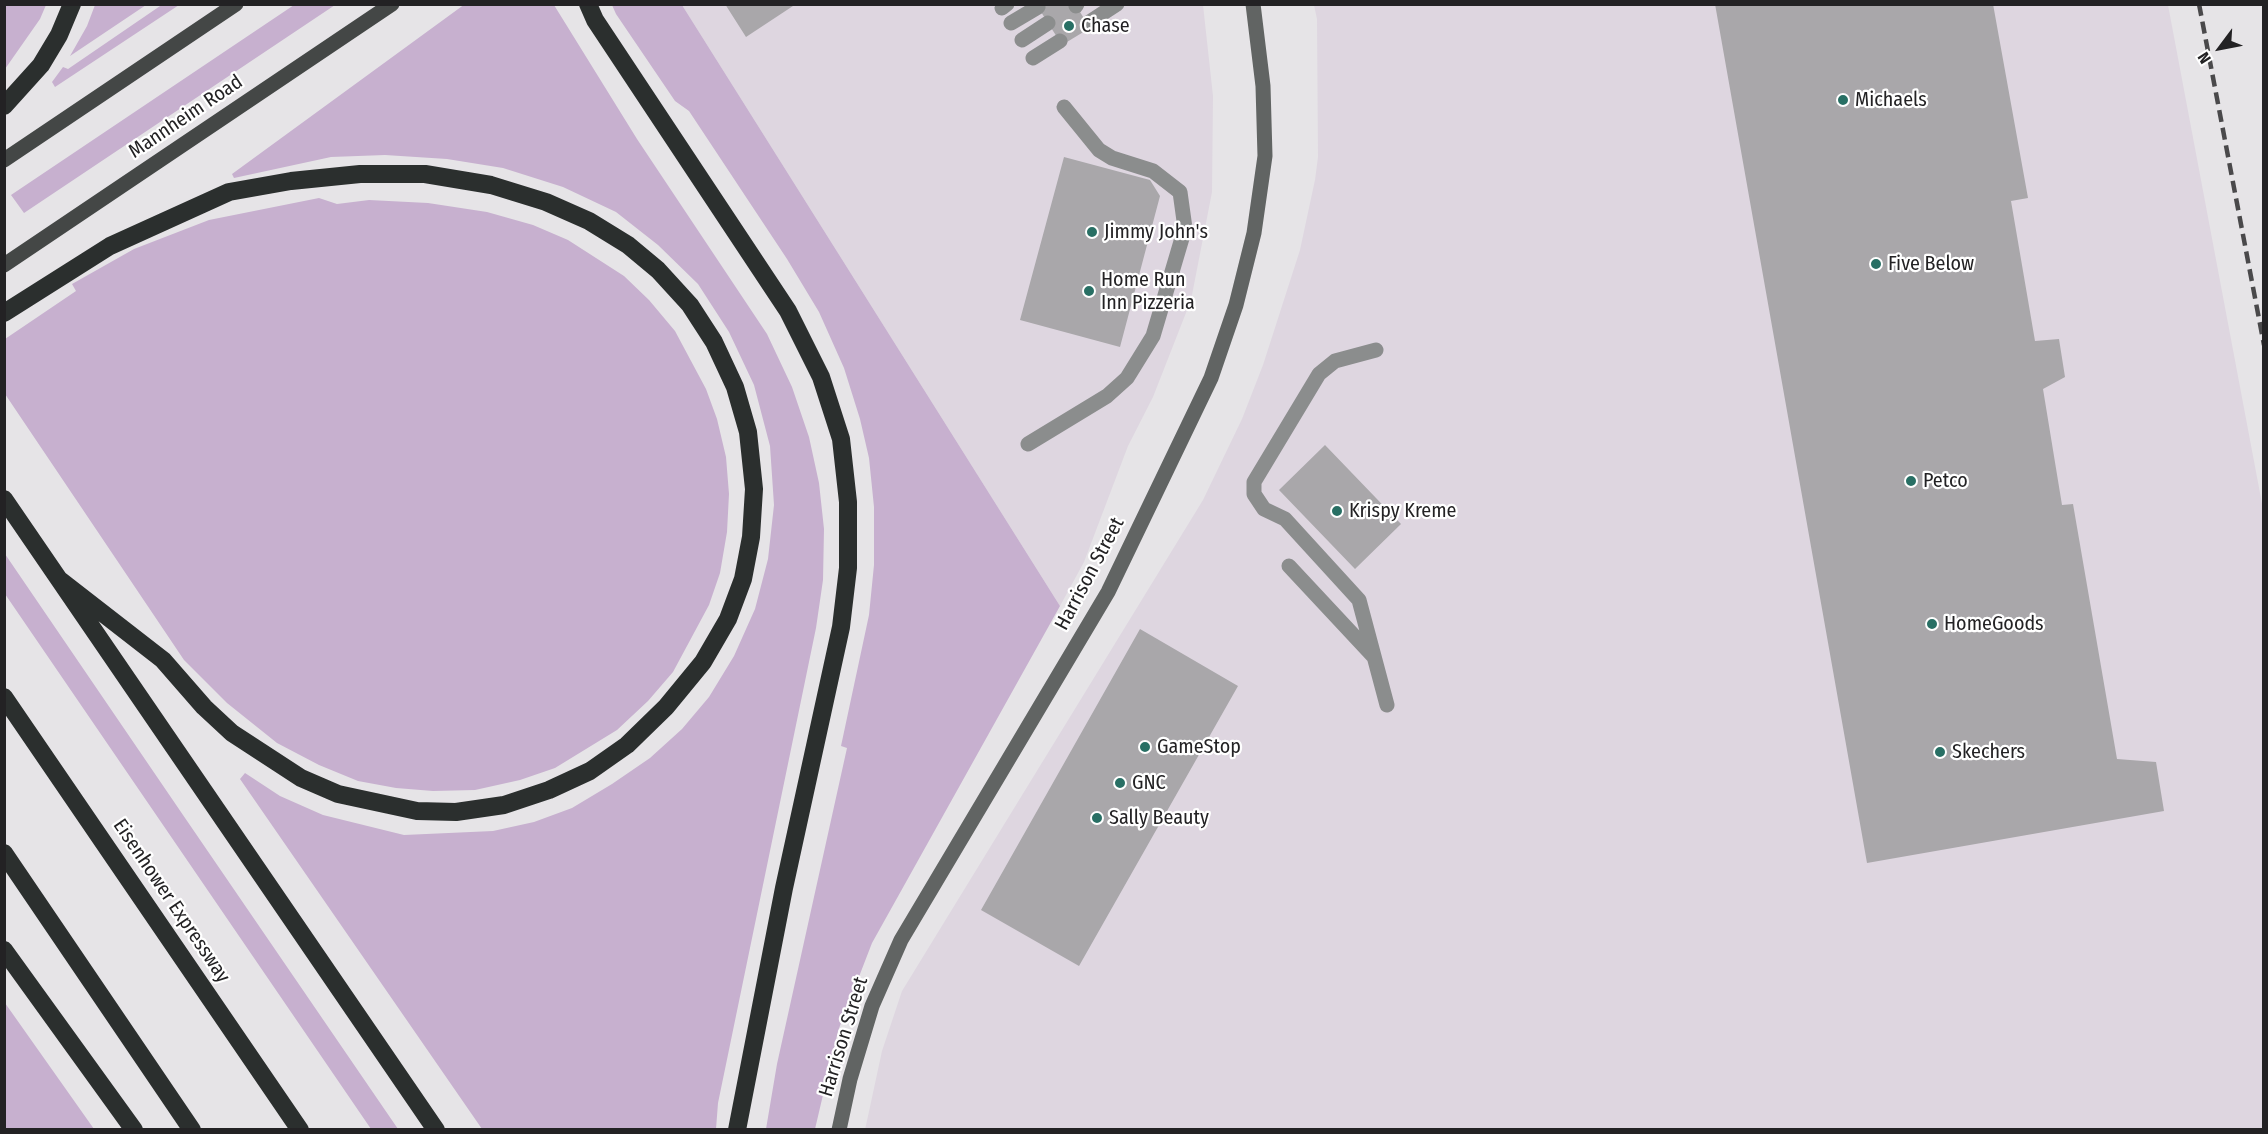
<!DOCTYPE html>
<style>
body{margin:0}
#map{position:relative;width:2268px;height:1134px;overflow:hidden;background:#e6e4e7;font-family:"Fira Sans Condensed",sans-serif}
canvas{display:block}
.frame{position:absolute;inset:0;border:6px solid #232224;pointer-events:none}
.north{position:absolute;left:2190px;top:18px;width:60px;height:60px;-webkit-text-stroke:4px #fff;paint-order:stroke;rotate:238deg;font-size:16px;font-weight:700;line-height:24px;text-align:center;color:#232224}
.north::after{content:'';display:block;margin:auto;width:21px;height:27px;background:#232224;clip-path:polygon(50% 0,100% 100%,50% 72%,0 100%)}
</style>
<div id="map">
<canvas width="2268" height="1134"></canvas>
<div class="frame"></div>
<div class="north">N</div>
</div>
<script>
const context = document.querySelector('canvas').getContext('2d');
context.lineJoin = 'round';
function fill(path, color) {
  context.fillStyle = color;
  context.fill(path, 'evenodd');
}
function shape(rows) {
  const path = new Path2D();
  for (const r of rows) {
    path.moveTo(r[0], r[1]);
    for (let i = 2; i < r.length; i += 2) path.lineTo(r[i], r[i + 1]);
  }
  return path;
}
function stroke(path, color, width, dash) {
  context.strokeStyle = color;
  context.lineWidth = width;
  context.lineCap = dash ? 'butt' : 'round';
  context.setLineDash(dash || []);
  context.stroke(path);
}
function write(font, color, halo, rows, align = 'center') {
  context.font = font + ' "Fira Sans Condensed",sans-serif';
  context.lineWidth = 4.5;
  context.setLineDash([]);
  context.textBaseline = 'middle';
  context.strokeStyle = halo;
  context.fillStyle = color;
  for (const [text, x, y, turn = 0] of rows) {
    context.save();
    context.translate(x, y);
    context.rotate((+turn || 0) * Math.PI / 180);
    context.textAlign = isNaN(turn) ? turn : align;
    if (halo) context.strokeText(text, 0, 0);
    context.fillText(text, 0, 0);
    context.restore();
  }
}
fill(shape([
 [682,5,1203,5,1213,96,1212,192,1191,300,1153,397,1128,446,1084,562,1060,606],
 [1314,5,2168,5,2263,509,2263,1129,865,1130,882,1051,902,991,1203,500,1242,419,1263,365,1300,250,1315,180,1318,157,1317,19]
]), '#ded6e0');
fill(shape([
 [5,4,46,5,40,19,5,69],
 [163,4,179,5,55,87,52,82,63,67,68,69],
 [465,4,554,5,637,139,767,334,792,387,809,437,819,483,824,529,823,580,816,628,718,1103,716,1129,482,1129,240,779,245,773,280,796,323,815,404,835,493,831,534,822,572,808,612,784,650,758,682,729,709,697,734,656,755,609,768,559,774,505,770,446,754,385,729,332,698,284,658,245,616,212,563,187,503,168,447,159,385,155,331,157,234,178,232,174],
 [95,5,146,5,70,56,87,26],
 [294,5,335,5,24,213,11,195],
 [612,5,682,5,1060,606,872,943,838,1031,815,1129,766,1129,777,1064,847,748,841,746,869,615,874,565,874,507,869,458,860,419,844,368,819,312,787,259,689,111,675,101,616,14],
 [319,198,337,204,369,200,428,203,487,212,533,225,568,240,624,276,649,300,675,331,706,389,717,419,726,457,729,494,727,532,720,573,709,605,673,672,648,701,617,730,555,768,520,780,475,790,433,791,396,788,358,781,319,765,277,743,227,703,184,660,5,394,5,339,76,291,72,284,134,249,209,220],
 [5,554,183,815,398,1129,371,1129,5,594],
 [5,1003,94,1129,5,1129]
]), '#c7b0cf');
fill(shape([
 [725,4,796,4,746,37],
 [1036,4,1075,4,1090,28,1062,45],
 [1715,4,1993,4,2028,198,2011,201,2035,341,2059,339,2065,377,2043,389,2062,505,2073,504,2117,759,2156,762,2164,811,1867,863],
 [1064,157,1150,180,1160,196,1120,347,1020,320],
 [1325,445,1401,524,1355,569,1279,490],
 [1140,629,1238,686,1079,966,981,910]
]), '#a9a7aa');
stroke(shape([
 [1076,6,1077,4],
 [1002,8,1007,4],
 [1011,23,1038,7],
 [1088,23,1117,4],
 [1022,40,1048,23],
 [1033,58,1060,41],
 [1376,350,1335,361,1319,374,1254,482,1254,494,1264,509,1285,519,1359,600,1387,705],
 [1028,444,1107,396,1127,378,1153,336,1185,228,1180,192,1153,171,1112,158,1099,150,1064,107],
 [1289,566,1373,656]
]), '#8b8d8d', 15);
stroke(shape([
 [839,1130,850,1079,872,1006,901,940,1108,592,1211,378,1236,305,1254,233,1265,156,1263,86,1253,4]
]), '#616463', 15);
stroke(shape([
 [4,160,236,4],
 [4,265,392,4]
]), '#444746', 15);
stroke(shape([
 [588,4,595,20,788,311,821,377,841,439,848,502,848,568,841,627,784,888,737,1130],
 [4,106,41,65,59,35,72,4],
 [4,313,110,246,229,192,291,181,360,174,425,174,491,185,546,202,589,221,628,245,658,270,690,305,714,342,735,387,748,432,754,489,751,537,743,579,728,619,703,662,666,707,627,745,590,771,549,790,504,805,456,812,417,811,338,794,301,778,232,733,204,707,163,660,60,580],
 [4,499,436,1130],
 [4,697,300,1130],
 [4,853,192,1130],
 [4,950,134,1130]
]), '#2b2f2e', 18);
stroke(shape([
 [2199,4,2264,345]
]), '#4a494b', 4.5, [12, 6]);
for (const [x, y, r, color] of [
 [1069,26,6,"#286f64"],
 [1843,100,6,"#286f64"],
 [1092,232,6,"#286f64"],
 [1876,264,6,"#286f64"],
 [1089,291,6,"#286f64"],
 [1911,481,6,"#286f64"],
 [1337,511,6,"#286f64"],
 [1932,624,6,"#286f64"],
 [1145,747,6,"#286f64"],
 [1940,752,6,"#286f64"],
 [1120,783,6,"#286f64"],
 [1097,818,6,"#286f64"]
]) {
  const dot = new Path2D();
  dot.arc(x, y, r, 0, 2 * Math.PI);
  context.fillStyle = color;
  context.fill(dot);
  stroke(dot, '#fff', 2);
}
write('20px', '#232224', '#fff', [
 ["Chase",1081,26],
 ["Michaels",1855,100],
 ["Jimmy John's",1104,232],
 ["Five Below",1888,264],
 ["Home Run",1101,280],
 ["Inn Pizzeria",1101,303],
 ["Petco",1923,481],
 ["Krispy Kreme",1349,511],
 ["HomeGoods",1944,624],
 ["GameStop",1157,747],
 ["Skechers",1952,752],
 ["GNC",1132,783],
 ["Sally Beauty",1109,818]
], 'left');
write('20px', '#232224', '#fff', [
 ["Mannheim Road",186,117,-34],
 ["Harrison Street",1090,574,-62],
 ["Eisenhower Expressway",171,901,56],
 ["Harrison Street",844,1037,-73]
]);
</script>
